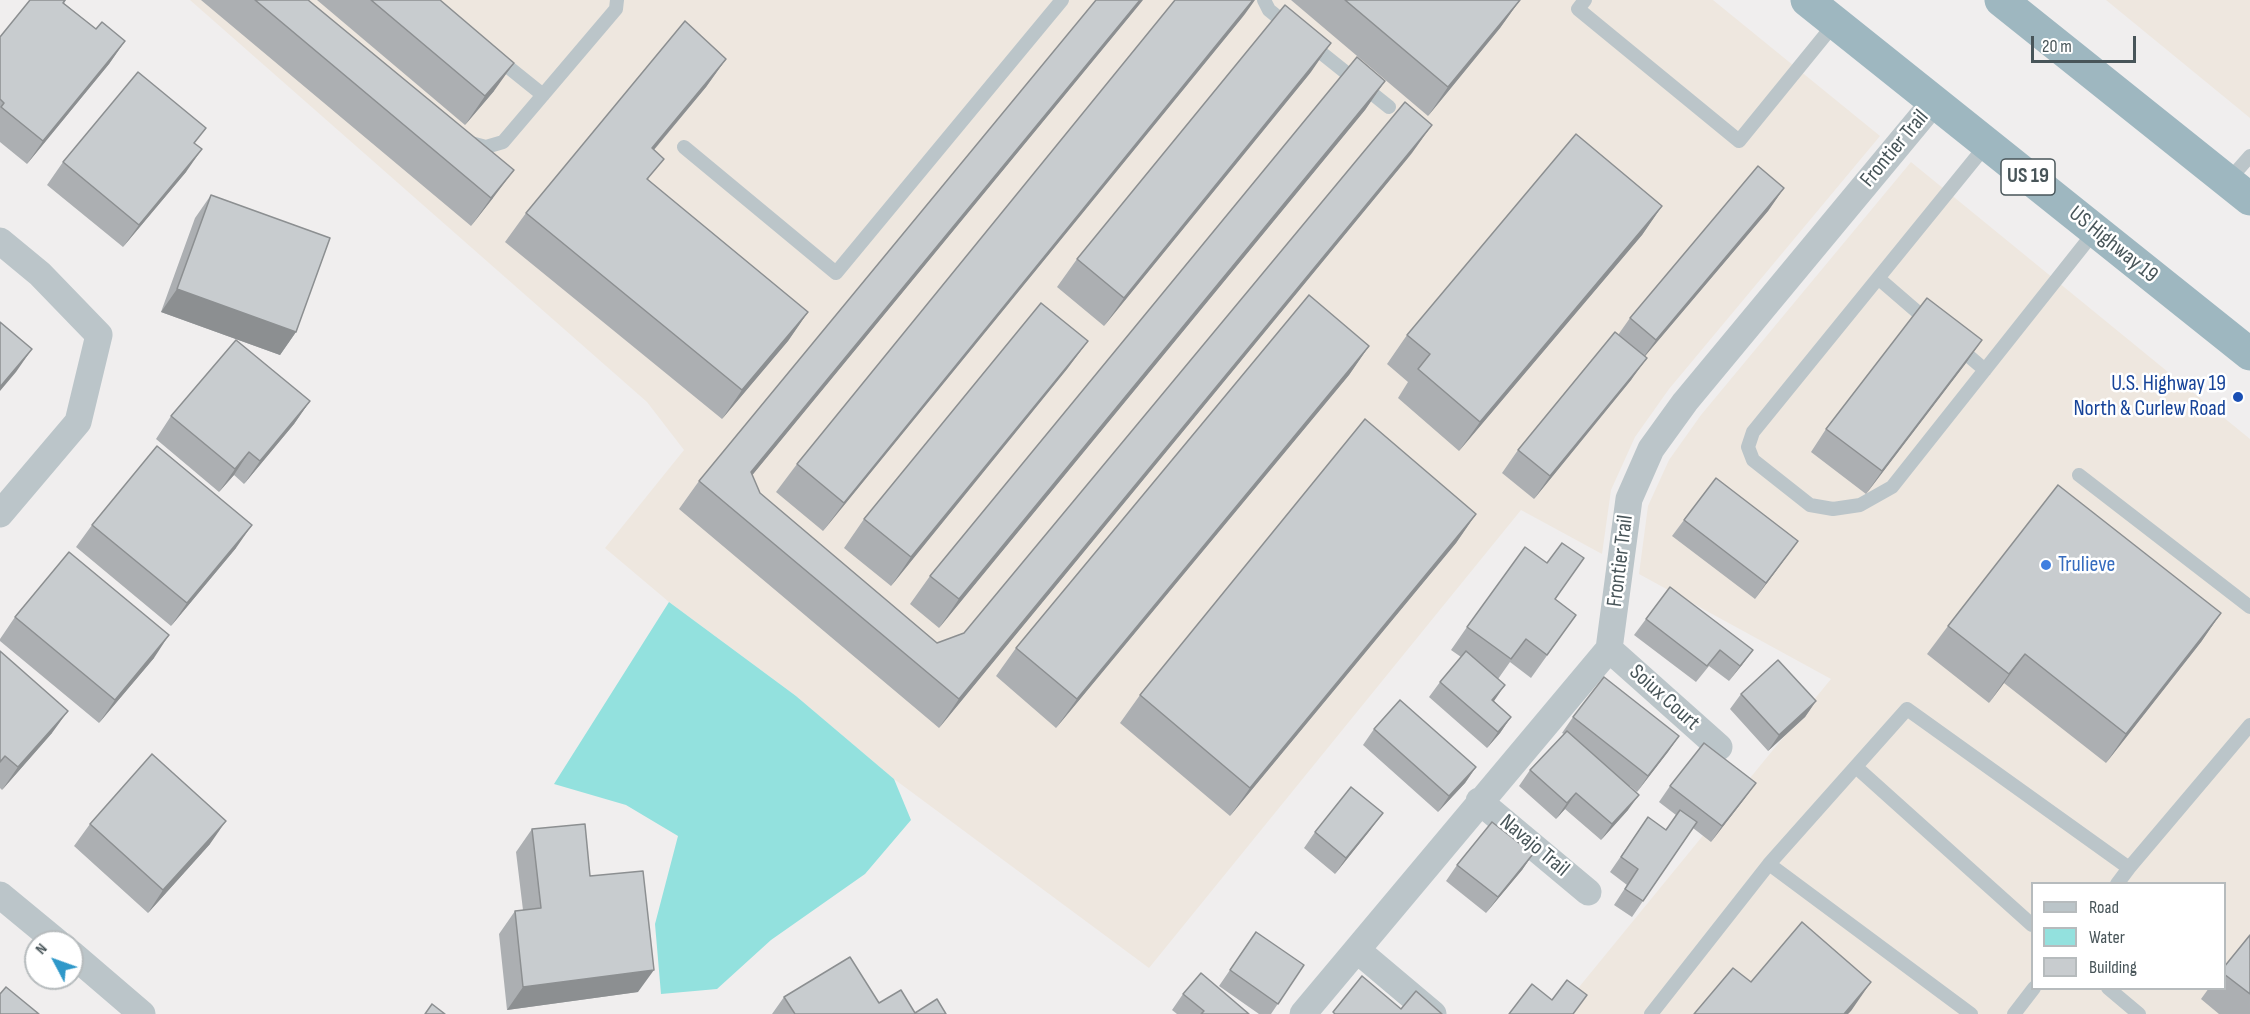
<!DOCTYPE html>
<style>
body{margin:0}
#map{position:relative;width:2250px;height:1014px;overflow:hidden;background:#f0eeee;font-family:"Sofia Sans Condensed",sans-serif}
canvas{display:block}
.legend{position:absolute;left:2031px;top:882px;width:195px;height:108px;box-sizing:border-box;background:#fff;border:2px solid #b6bbbd;margin:0;padding:8px 10px;list-style:none;font-size:18px;color:#485559}
.legend li{display:flex;align-items:center;gap:12px;height:30px}
.legend b{width:30px;border:2px solid #b6bbbd}
.north{position:absolute;left:24px;top:930px;width:60px;height:60px;box-sizing:border-box;background:#fff;border:2px solid #b6bbbd;border-radius:50%;rotate:311deg;font-size:16px;font-weight:700;line-height:24px;text-align:center;color:#485559}
.north::after{content:'';display:block;margin:auto;width:21px;height:27px;background:#2f98c9;clip-path:polygon(50% 0,100% 100%,50% 72%,0 100%)}
.scale{position:absolute;left:2031px;top:36px;width:105px;height:27px;box-sizing:border-box;border:3px solid #485559;border-top:0;padding-left:8px;font-size:18px;line-height:21px;white-space:nowrap;color:#485559;-webkit-text-stroke:4px #fff;paint-order:stroke}
</style>
<div id="map">
<canvas width="2250" height="1014"></canvas>
<ul class="legend">
<li><b style="height:8px;background:#bbc5c9"></b>Road</li>
<li><b style="height:16px;background:#93e1de"></b>Water</li>
<li><b style="height:16px;background:#c8cccf"></b>Building</li>
</ul>
<div class="north">N</div>
<div class="scale">20 m</div>
</div>
<script>
const context = document.querySelector('canvas').getContext('2d');
context.lineJoin = 'round';
function fill(path, color) {
  context.fillStyle = color;
  context.fill(path, 'evenodd');
}
function shape(rows) {
  const path = new Path2D();
  for (const r of rows) {
    path.moveTo(r[0], r[1]);
    for (let i = 2; i < r.length; i += 2) path.lineTo(r[i], r[i + 1]);
  }
  return path;
}
function stroke(path, color, width, dash) {
  context.strokeStyle = color;
  context.lineWidth = width;
  context.lineCap = dash ? 'butt' : 'round';
  context.setLineDash(dash || []);
  context.stroke(path);
}
function write(font, color, halo, rows, align = 'center') {
  context.font = font + ' "Sofia Sans Condensed",sans-serif';
  context.lineWidth = 5;
  context.setLineDash([]);
  context.textBaseline = 'middle';
  context.strokeStyle = halo;
  context.fillStyle = color;
  for (const [text, x, y, turn = 0] of rows) {
    context.save();
    context.translate(x, y);
    context.rotate((+turn || 0) * Math.PI / 180);
    context.textAlign = isNaN(turn) ? turn : align;
    if (halo) context.strokeText(text, 0, 0);
    context.fillText(text, 0, 0);
    context.restore();
  }
}
fill(shape([
 [190,0,1713,0,1880,136,1669,389,1635,437,1611,490,1602,554,1521,510,1149,968,894,779,796,696,669,602,605,548,684,450,647,402],
 [2106,0,2250,0,2250,118],
 [1911,162,2250,439,2250,1014,1557,1014,1831,679,1639,574,1648,506,1669,460,1701,415],
 [2032,884,2224,884,2224,988,2032,988]
]), '#eee7df');
fill(shape([
 [669,602,796,696,894,779,911,820,865,874,771,940,717,989,661,994,655,924,678,836,626,805,554,784]
]), '#93e1de');
stroke(shape([
 [1264,0,1269,10,1290,27],
 [1585,0,1578,9,1739,141,1835,23],
 [1309,43,1389,107],
 [497,58,543,95],
 [471,143,486,147,503,142,616,9,617,0],
 [1987,144,1753,432,1748,447,1753,460,1810,505,1833,509,1860,505,1892,487,2095,231],
 [684,147,836,273,1062,0],
 [2228,181,2250,156],
 [1878,278,1929,322],
 [1957,346,1985,370],
 [2079,475,2250,607],
 [1856,767,2032,925],
 [2117,884,2129,868],
 [2108,988,2139,1014],
 [1651,1014,1769,864],
 [1971,1014,1769,864,1907,709,2129,868,2250,725],
 [2014,1014,2034,988]
]), '#bbc5c9', 14);
stroke(shape([
 [0,241,40,274,99,335,78,422,0,514],
 [1609,649,1719,747],
 [1479,801,1588,892],
 [0,895,57,942],
 [1357,950,1433,1014],
 [72,954,142,1014],
 [1303,1014,1609,649,1629,499,1651,449,1685,402,1934,102]
]), '#bbc5c9', 27);
stroke(shape([
 [1807,0,2250,354],
 [2001,0,2250,199]
]), '#9eb7c0', 33);
fill(shape([
 [30,0,66,0,64,3,96,29,125,41,109,64,27,164,0,142,0,37],
 [201,0,308,0,493,198,471,226],
 [317,0,440,0,494,91,465,125],
 [1143,0,752,475,760,493,937,643,964,633,1412,153,939,728,679,509,699,481],
 [1291,0,1520,0,1500,28,1428,116],
 [1245,14,823,531,776,492,797,464],
 [726,59,706,87,654,150,648,180,808,312,788,341,722,419,505,242,526,213],
 [1311,72,1104,326,1057,287,1077,259],
 [1385,81,1365,110,939,628,910,604,930,576],
 [195,143,186,172,123,247,47,185,63,162],
 [1784,188,1768,211,1645,356,1631,380,1534,499,1502,473,1518,450,1618,335,1630,318],
 [211,195,296,332,280,355,161,312,195,218],
 [1662,206,1642,235,1459,451,1398,398,1408,382,1387,364,1407,335],
 [1088,341,1067,369,891,586,844,548,864,519],
 [1369,346,1349,375,1056,728,996,676,1016,648],
 [1966,363,1866,494,1811,452,1826,429],
 [310,401,294,424,244,484,234,475,219,492,156,439,171,416],
 [1476,514,1456,543,1230,816,1120,723,1140,695],
 [1684,520,1798,541,1755,599,1672,536],
 [92,525,236,548,171,626,76,547],
 [1555,599,1576,615,1531,678,1510,662,1498,679,1494,701,1511,717,1500,733,1487,748,1429,697,1440,682,1461,657,1451,650,1467,627],
 [2221,613,2201,642,2106,763,2004,683,1989,703,1927,654,1948,626],
 [15,617,154,658,99,723,0,641,0,639],
 [1646,619,1753,650,1729,681,1709,666,1696,682,1634,635],
 [0,651,52,733,2,790,0,788],
 [1741,694,1816,701,1805,717,1768,751,1730,709],
 [1573,717,1679,736,1637,792,1630,786,1628,810,1601,840,1565,809,1556,819,1519,786,1530,770,1564,734,1562,733],
 [1374,729,1476,767,1465,783,1438,812,1363,745],
 [1670,786,1745,798,1711,842,1693,828,1632,917,1614,905,1627,885,1610,872,1648,817,1666,830,1676,815,1659,802],
 [90,824,210,844,148,913,74,846],
 [532,829,590,876,638,992,507,1010,499,934,515,911,523,910,516,852],
 [1371,829,1335,874,1304,848,1315,832],
 [1533,854,1522,870,1486,913,1446,881,1457,865],
 [1256,932,1304,965,1271,1014,1259,1014,1219,986],
 [2250,935,2250,1014,2219,1014,2201,999,2209,988,2224,988,2224,967],
 [1183,994,1249,1014,1177,1014,1172,1010],
 [784,997,879,1003,915,1013,946,1014,772,1014]
]), '#acafb2');
fill(shape([
 [1140,0,1143,0,731,501,751,472],
 [1253,0,1255,0,1245,14,823,531,844,503],
 [1520,0,1500,28,1428,116,1448,87],
 [125,41,109,64,27,164,43,141],
 [1331,43,1311,72,1104,326,1124,298],
 [726,59,706,87,631,177,652,148],
 [514,63,494,91,465,125,485,96],
 [1385,81,1365,110,939,628,959,599],
 [1432,125,1412,153,939,728,959,699],
 [202,149,186,172,123,247,139,225],
 [514,170,493,198,471,226,491,198],
 [1784,188,1768,211,1640,362,1656,340],
 [1662,206,1642,235,1459,451,1480,422],
 [177,289,296,332,280,355,161,312],
 [808,312,788,341,722,419,742,390],
 [1982,340,1966,363,1866,494,1882,471],
 [1088,341,1067,369,891,586,911,557],
 [1369,346,1349,375,1056,728,1077,699],
 [32,349,16,372,0,391,0,387],
 [1647,358,1631,380,1534,499,1550,476],
 [310,401,294,424,244,484,260,461],
 [249,452,234,475,219,492,235,469],
 [1476,514,1456,543,1230,816,1250,788],
 [252,525,236,548,171,626,187,603],
 [1798,541,1787,556,1755,599,1766,583],
 [2221,613,2201,642,2106,763,2126,734],
 [169,635,154,658,99,723,115,700],
 [1753,650,1742,665,1729,681,1740,666],
 [2025,654,2004,683,1989,703,2009,674],
 [1505,685,1494,701,1481,716,1492,700],
 [1816,701,1805,717,1768,751,1779,735],
 [68,711,52,733,2,790,18,767],
 [1511,717,1500,733,1487,748,1498,732],
 [1679,736,1668,752,1637,792,1648,776],
 [1476,767,1465,783,1438,812,1449,796],
 [1756,783,1745,798,1711,842,1722,826],
 [1576,793,1565,809,1556,819,1567,803],
 [1639,795,1628,810,1601,840,1612,824],
 [1383,813,1371,829,1335,874,1346,858],
 [226,821,210,844,148,913,163,890],
 [1533,854,1522,870,1486,913,1498,897],
 [654,970,638,992,507,1010,523,987],
 [1871,982,1851,1011,1848,1014,1844,1014]
]), '#8c8f91');
const building = shape([
 [30,0,65,0,63,3,96,29,102,22,125,41,43,141,1,107,4,103,0,99,0,37,30,0],
 [255,0,308,0,514,170,491,198,255,0],
 [371,0,440,0,514,63,485,96,371,0],
 [1096,0,1140,0,751,472,760,493,937,643,964,633,1405,102,1432,125,959,699,699,481,1096,0],
 [1175,0,1253,0,844,503,797,464,1175,0],
 [1345,0,1520,0,1448,87,1345,0],
 [1285,5,1331,43,1124,298,1077,259,1285,5],
 [685,21,726,59,652,148,664,159,647,179,808,312,742,390,526,213,685,21],
 [1357,57,1385,81,959,599,930,576,1357,57],
 [138,72,206,128,194,143,202,149,139,225,63,162,138,72],
 [1576,134,1662,206,1480,422,1418,369,1430,354,1407,335,1576,134],
 [1758,166,1784,188,1656,340,1630,318,1758,166],
 [211,195,330,238,296,332,177,289,211,195],
 [1309,295,1369,346,1077,699,1016,648,1309,295],
 [1927,298,1982,340,1882,471,1826,429,1927,298],
 [1041,303,1088,341,911,557,864,519,1041,303],
 [0,322,32,349,0,387,0,322],
 [1615,332,1647,358,1550,476,1518,450,1615,332],
 [236,340,310,401,260,461,249,452,235,469,171,416,236,340],
 [1365,419,1476,514,1250,788,1140,695,1365,419],
 [157,446,252,525,187,603,92,525,157,446],
 [1716,478,1798,541,1766,583,1684,520,1716,478],
 [2058,485,2221,613,2126,734,2025,654,2009,674,1948,626,2058,485],
 [1562,543,1584,558,1555,599,1576,615,1547,655,1526,639,1511,659,1467,627,1525,547,1547,563,1562,543],
 [69,552,169,635,115,700,15,617,69,552],
 [1670,587,1753,650,1740,666,1720,650,1707,666,1646,619,1670,587],
 [0,651,68,711,18,767,5,756,0,762,0,651],
 [1466,651,1505,685,1492,700,1511,717,1498,732,1440,682,1466,651],
 [1778,660,1816,701,1779,735,1741,694,1778,660],
 [1604,677,1679,736,1648,776,1573,717,1604,677],
 [1400,700,1476,767,1449,796,1374,729,1400,700],
 [1567,731,1639,795,1612,824,1576,793,1567,803,1530,770,1567,731],
 [1704,743,1756,783,1722,826,1670,786,1704,743],
 [152,754,226,821,163,890,90,824,152,754],
 [1351,787,1383,813,1346,858,1315,832,1351,787],
 [1680,810,1697,822,1643,901,1625,889,1638,869,1621,857,1648,817,1666,830,1680,810],
 [1492,822,1533,854,1498,897,1457,865,1492,822],
 [585,824,590,876,643,871,654,970,523,987,515,911,541,908,532,829,585,824],
 [1802,922,1871,982,1844,1014,1694,1014,1733,968,1751,982,1802,922],
 [1256,932,1304,965,1278,1004,1230,970,1256,932],
 [2250,935,2250,994,2224,974,2224,967,2250,935],
 [850,957,879,1003,901,990,915,1013,937,999,946,1014,795,1014,784,997,850,957],
 [1201,973,1249,1014,1201,1014,1204,1011,1183,994,1201,973],
 [1362,976,1401,1009,1416,991,1442,1014,1335,1014,1333,1012,1362,976],
 [1567,980,1587,995,1573,1014,1509,1014,1532,984,1552,1000,1567,980],
 [6,987,39,1014,0,1014,0,994,6,987],
 [432,1004,445,1014,425,1014,432,1004]
]);
fill(building, '#c8cccf');
stroke(building, '#8c8f91', 1.5);
for (const [x, y, r, color] of [
 [2238,397,6,"#1a4fb4"],
 [2046,565,6,"#3f7fe0"]
]) {
  const dot = new Path2D();
  dot.arc(x, y, r, 0, 2 * Math.PI);
  context.fillStyle = color;
  context.fill(dot);
  stroke(dot, '#fff', 2);
}
for (const [x, y, w] of [
 [2028,177,54]
]) {
  const box = new Path2D();
  box.roundRect(x - w / 2, y - 18, w, 36, 4.5);
  context.fillStyle = '#fff';
  context.fill(box);
  stroke(box, '#485559', 1.5);
}
write('bold 21px', '#485559', null, [
 ["US 19",2028,177]
]);
write('22px', '#485559', '#fff', [
 ["Frontier Trail",1895,149,-50],
 ["US Highway 19",2113,245,39],
 ["Frontier Trail",1621,561,-83],
 ["Soiux Court",1664,698,42],
 ["Navajo Trail",1534,846,40]
]);
write('22px', '#164399', '#fff', [
 ["U.S. Highway 19",2226,384],
 ["North & Curlew Road",2226,409]
], 'right');
write('22px', '#366cbe', '#fff', [
 ["Trulieve",2058,565]
], 'left');
</script>
